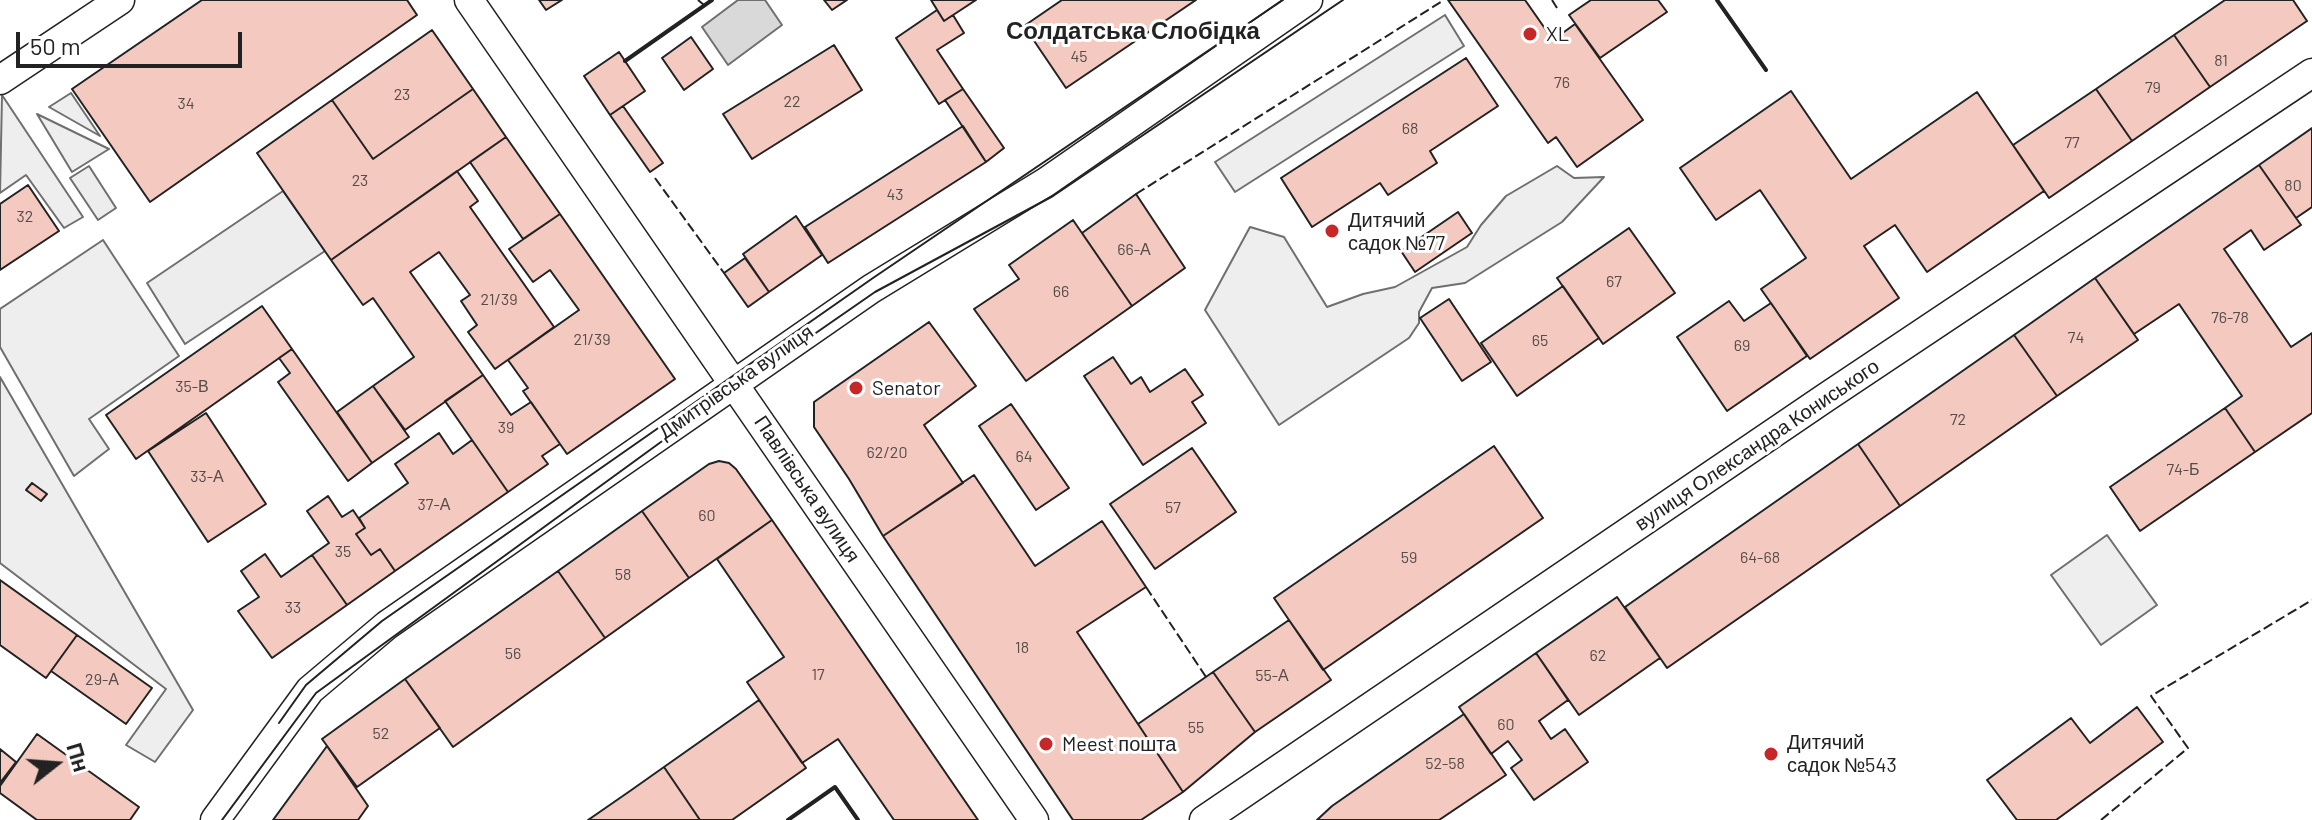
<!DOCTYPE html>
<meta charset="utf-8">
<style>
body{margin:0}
#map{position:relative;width:2312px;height:820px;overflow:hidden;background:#fff;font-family:Barlow,sans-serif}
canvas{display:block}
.north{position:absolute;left:16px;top:724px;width:80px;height:80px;-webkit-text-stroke:6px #fff;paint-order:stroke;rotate:73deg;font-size:22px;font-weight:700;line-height:32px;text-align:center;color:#222}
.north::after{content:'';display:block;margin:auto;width:28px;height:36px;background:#222;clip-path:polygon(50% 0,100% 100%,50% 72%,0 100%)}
.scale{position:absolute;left:16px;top:32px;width:226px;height:36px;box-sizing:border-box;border:4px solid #222;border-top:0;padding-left:10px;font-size:24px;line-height:28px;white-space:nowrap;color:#222;-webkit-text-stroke:6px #fff;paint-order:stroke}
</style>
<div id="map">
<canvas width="2312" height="820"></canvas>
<div class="north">Пн</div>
<div class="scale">50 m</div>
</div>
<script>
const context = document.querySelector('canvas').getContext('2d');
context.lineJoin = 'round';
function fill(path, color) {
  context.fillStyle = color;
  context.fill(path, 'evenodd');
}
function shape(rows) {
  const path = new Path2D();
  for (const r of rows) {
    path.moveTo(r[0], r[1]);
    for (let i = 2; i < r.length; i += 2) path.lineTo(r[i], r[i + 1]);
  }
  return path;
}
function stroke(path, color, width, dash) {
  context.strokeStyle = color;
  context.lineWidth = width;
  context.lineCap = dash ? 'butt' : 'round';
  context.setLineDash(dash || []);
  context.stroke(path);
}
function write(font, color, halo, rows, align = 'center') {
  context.font = font + ' Barlow,sans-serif';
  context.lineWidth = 6;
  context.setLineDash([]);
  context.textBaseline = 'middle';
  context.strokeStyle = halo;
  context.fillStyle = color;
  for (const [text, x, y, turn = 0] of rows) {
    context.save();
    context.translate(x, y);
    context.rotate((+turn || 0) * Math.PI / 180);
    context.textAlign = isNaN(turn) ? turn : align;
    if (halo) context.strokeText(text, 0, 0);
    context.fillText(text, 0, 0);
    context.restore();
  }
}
const green = shape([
 [1445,15,1464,46,1235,192,1215,162,1445,15],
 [71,93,100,136,49,107,71,93],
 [2,95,83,217,64,228,26,175,0,193,2,95],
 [37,114,109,149,72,172,37,114],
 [1557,166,1574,178,1604,177,1562,222,1465,283,1432,288,1419,312,1419,323,1409,338,1279,425,1205,310,1250,227,1284,237,1327,307,1363,294,1395,287,1467,247,1481,225,1506,196,1557,166],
 [103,240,179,356,89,419,109,449,74,476,0,347,0,309,103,240],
 [0,377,193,710,155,762,126,745,166,689,0,563,0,377],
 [2107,535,2157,605,2101,645,2051,575,2107,535]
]);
fill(green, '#eee');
stroke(green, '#6f6f6f', 2);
const parking = shape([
 [89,166,116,208,98,220,70,178,89,166],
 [283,191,325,251,185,344,147,283,283,191]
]);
fill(parking, '#ededed');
stroke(parking, '#6f6f6f', 2);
const water = shape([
 [738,0,765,0,782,25,728,65,702,27,738,0]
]);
fill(water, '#d9d9d9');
stroke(water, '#6f6f6f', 2);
const building = shape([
 [202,0,407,0,417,15,150,202,72,89,202,0],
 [539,0,562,0,546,10,539,0],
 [824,0,847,0,832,10,824,0],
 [931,0,976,0,944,21,931,0],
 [1062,0,1196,0,1066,88,1024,26,1062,0],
 [1448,0,1525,0,1553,40,1575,24,1643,120,1577,167,1556,137,1548,143,1448,0],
 [1591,0,1658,0,1667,12,1600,58,1569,15,1591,0],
 [2225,0,2293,0,2307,21,2210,87,2174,35,2225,0],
 [937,10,944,21,953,15,964,33,937,50,963,89,939,104,896,38,937,10],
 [432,30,473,89,373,159,332,100,432,30],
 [2174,35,2210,87,2132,141,2096,89,2174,35],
 [691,37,713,69,684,90,662,58,691,37],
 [834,45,862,90,752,159,723,114,834,45],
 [619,52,645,91,610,115,584,76,619,52],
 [1466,58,1498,106,1430,151,1437,163,1388,195,1380,183,1312,227,1281,178,1466,58],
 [473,89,506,137,331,260,257,153,332,100,373,159,473,89],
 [963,89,1004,148,986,162,945,100,963,89],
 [2096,89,2132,141,2049,198,2013,145,2096,89],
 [1791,91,1851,179,1977,92,2044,191,1927,272,1895,225,1864,246,1899,298,1810,359,1761,289,1806,258,1760,190,1716,220,1680,168,1791,91],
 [623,106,663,163,650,172,610,115,623,106],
 [963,126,986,162,828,263,805,227,963,126],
 [2312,128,2312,207,2296,218,2259,165,2312,128],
 [506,137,560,214,523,239,470,162,506,137],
 [2259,165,2301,225,2264,250,2251,230,2224,249,2291,347,2312,333,2312,413,2255,452,2225,408,2242,396,2179,304,2134,334,2095,278,2259,165],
 [457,171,478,201,470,207,554,327,495,369,468,332,477,325,461,301,470,295,439,252,410,272,483,375,405,430,373,386,414,357,373,298,363,305,331,260,457,171],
 [28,185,59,231,0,270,0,204,28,185],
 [1136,194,1185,268,1132,306,1082,233,1136,194],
 [1458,212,1472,233,1415,272,1401,251,1458,212],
 [560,214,675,379,567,454,523,391,528,388,508,360,579,310,550,270,533,282,509,249,560,214],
 [796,216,822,255,769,292,743,254,796,216],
 [1073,220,1132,306,1026,381,974,309,1019,279,1009,265,1073,220],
 [1629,228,1675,293,1603,344,1557,278,1629,228],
 [745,258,769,292,748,307,724,273,745,258],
 [2095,278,2138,340,2057,396,2014,335,2095,278],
 [1563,286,1599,338,1517,396,1481,343,1563,286],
 [1449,299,1491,362,1462,381,1420,318,1449,299],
 [1729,301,1744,321,1771,303,1807,356,1727,411,1677,337,1729,301],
 [262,306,292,349,136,459,106,415,262,306],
 [929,322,976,386,924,425,963,483,883,536,849,479,814,427,814,402,929,322],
 [2014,335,2057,396,1900,506,1858,444,2014,335],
 [292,349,372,463,348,481,278,382,290,373,279,358,292,349],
 [1113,357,1131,384,1141,377,1150,392,1185,369,1203,395,1192,402,1206,423,1143,465,1084,376,1113,357],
 [483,375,511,415,531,402,560,444,542,456,548,464,508,492,445,401,483,375],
 [373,386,409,437,372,463,337,412,373,386],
 [1011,404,1069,488,1036,510,979,426,1011,404],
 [2225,408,2255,452,2140,531,2110,487,2225,408],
 [206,413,266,504,208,542,148,451,206,413],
 [439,433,453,454,472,440,508,492,395,571,380,549,371,555,356,534,365,528,359,518,408,483,395,464,439,433],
 [1858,444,1900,506,1667,668,1625,607,1858,444],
 [1494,446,1543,518,1323,670,1274,598,1494,446],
 [1192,448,1236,512,1155,569,1110,504,1192,448],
 [719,461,729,463,736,469,772,520,689,578,642,511,709,464,719,461],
 [974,475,1035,566,1102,521,1146,587,1077,632,1183,792,1141,820,1073,820,883,536,974,475],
 [32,483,47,494,41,501,26,490,32,483],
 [328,496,342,517,353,510,365,528,356,534,371,555,380,549,395,571,347,605,312,555,329,543,307,511,328,496],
 [642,511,689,578,605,638,558,571,642,511],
 [772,520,834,610,978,820,894,820,838,739,802,763,747,682,784,657,717,559,772,520],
 [265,554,281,577,312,555,347,605,272,658,238,611,259,597,241,571,265,554],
 [558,571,605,638,453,747,405,679,558,571],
 [0,580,77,635,46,678,0,645,0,580],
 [1617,597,1660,658,1579,715,1536,653,1617,597],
 [1289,620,1331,680,1255,732,1213,672,1289,620],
 [77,635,152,688,126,724,51,671,77,635],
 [1536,653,1568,700,1539,721,1551,739,1565,729,1588,762,1534,800,1511,768,1522,760,1508,741,1491,754,1459,707,1536,653],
 [1213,672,1255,732,1183,792,1138,724,1213,672],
 [405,679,440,728,357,787,322,739,405,679],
 [759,700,806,768,732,820,700,820,664,767,759,700],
 [2137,707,2163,742,2056,820,2017,820,1987,780,2071,718,2090,743,2137,707],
 [1464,714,1506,775,1439,820,1317,820,1332,806,1464,714],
 [37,734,139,807,130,820,37,820,0,793,0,786,37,734],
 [327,746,368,806,358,820,273,820,327,746],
 [0,749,16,762,0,783,0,749],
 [664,767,700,820,588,820,630,791,664,767]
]);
fill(building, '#f3c9c0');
stroke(building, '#222', 2);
const minor = shape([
 [469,0,1034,820],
 [0,80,120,0],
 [215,820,310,690,387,625,871,289,1046,182,1308,0],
 [1204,820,1825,398,2312,73]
]);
stroke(minor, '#222', 31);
stroke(minor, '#fff', 28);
stroke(shape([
 [279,723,306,685,382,621,873,278,1283,0],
 [222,820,316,693,709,407,875,292,1053,196,1343,0]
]), '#222', 2);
stroke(shape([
 [698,0,704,5],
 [1552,0,1557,8],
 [655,178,724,273],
 [1136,194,1444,0],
 [1146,587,1206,677],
 [2101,820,2188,748,2151,696,2312,600]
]), '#222', 2, [10, 4]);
stroke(shape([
 [1717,0,1766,70],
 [625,61,712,0],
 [788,820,835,787,858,820]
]), '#222', 4);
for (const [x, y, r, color] of [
 [1530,34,8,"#c62828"],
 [1332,231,8,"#c62828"],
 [856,388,8,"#c62828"],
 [1046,744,8,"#c62828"],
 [1771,754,8,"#c62828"]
]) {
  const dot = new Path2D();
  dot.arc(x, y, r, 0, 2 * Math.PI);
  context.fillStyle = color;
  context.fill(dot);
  stroke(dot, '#fff', 3);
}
write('16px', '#564c4a', null, [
 ["45",1079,57],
 ["81",2221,61],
 ["76",1562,83],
 ["79",2153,88],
 ["23",402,95],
 ["22",792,102],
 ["34",186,104],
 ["68",1410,129],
 ["77",2072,143],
 ["23",360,181],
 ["80",2293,186],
 ["43",895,195],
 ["32",25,217],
 ["66-А",1134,250],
 ["67",1614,282],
 ["66",1061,292],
 ["21/39",499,300],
 ["76-78",2230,318],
 ["74",2076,338],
 ["21/39",592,340],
 ["65",1540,341],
 ["69",1742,346],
 ["35-В",192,387],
 ["72",1958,420],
 ["39",506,428],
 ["62/20",887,453],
 ["64",1024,457],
 ["74-Б",2183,470],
 ["33-А",207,477],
 ["37-А",434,505],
 ["57",1173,508],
 ["60",707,516],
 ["35",343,552],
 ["59",1409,558],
 ["64-68",1760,558],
 ["58",623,575],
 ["33",293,608],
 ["18",1022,648],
 ["56",513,654],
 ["62",1598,656],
 ["17",818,675],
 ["55-А",1272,676],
 ["29-А",102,680],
 ["60",1506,725],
 ["55",1196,728],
 ["52",381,734],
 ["52-58",1445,764]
]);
write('20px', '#222', '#fff', [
 ["XL",1546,34],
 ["Дитячий",1348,220],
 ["садок №77",1348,243],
 ["Senator",872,388],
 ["Дитячий",1787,742],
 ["садок №543",1787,765],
 ["Meest пошта",1062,744]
], 'left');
write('20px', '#222', '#fff', [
 ["Дмитрівська вулиця",736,382,-35],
 ["вулиця Олександра Кониського",1757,445,-34],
 ["Павлівська вулиця",807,489,56]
]);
write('bold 24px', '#222', '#fff', [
 ["Солдатська Слобідка",1133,31]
]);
</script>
